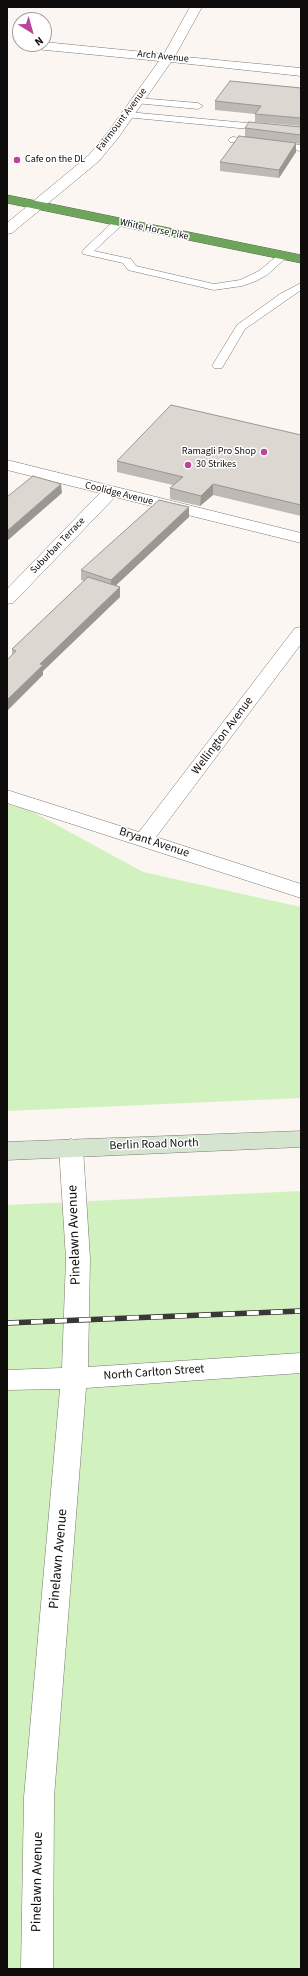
<!DOCTYPE html>
<style>
body{margin:0}
#map{position:relative;width:308px;height:1976px;overflow:hidden;background:#fbf6f1;font-family:"Source Sans 3",sans-serif}
canvas{display:block}
.frame{position:absolute;inset:0;border:8px solid #0f0d0c;pointer-events:none}
.north{position:absolute;left:12px;top:12px;width:40px;height:40px;box-sizing:border-box;background:#fff;border:1px solid #9f9e9e;border-radius:50%;rotate:143deg;font-size:11px;font-weight:700;line-height:16px;text-align:center;color:#0f0d0c}
.north::after{content:'';display:block;margin:auto;width:14px;height:18px;background:#bb449a;clip-path:polygon(50% 0,100% 100%,50% 72%,0 100%)}
</style>
<div id="map">
<canvas width="308" height="1976"></canvas>
<div class="frame"></div>
<div class="north">N</div>
</div>
<script>
const context = document.querySelector('canvas').getContext('2d');
context.lineJoin = 'round';
function fill(path, color) {
  context.fillStyle = color;
  context.fill(path, 'evenodd');
}
function shape(rows) {
  const path = new Path2D();
  for (const r of rows) {
    path.moveTo(r[0], r[1]);
    for (let i = 2; i < r.length; i += 2) path.lineTo(r[i], r[i + 1]);
  }
  return path;
}
function stroke(path, color, width, dash) {
  context.strokeStyle = color;
  context.lineWidth = width;
  context.lineCap = dash ? 'butt' : 'round';
  context.setLineDash(dash || []);
  context.stroke(path);
}
function write(font, color, halo, rows, align = 'center') {
  context.font = font + ' "Source Sans 3",sans-serif';
  context.lineWidth = 3;
  context.setLineDash([]);
  context.textBaseline = 'middle';
  context.strokeStyle = halo;
  context.fillStyle = color;
  for (const [text, x, y, turn = 0] of rows) {
    context.save();
    context.translate(x, y);
    context.rotate((+turn || 0) * Math.PI / 180);
    context.textAlign = isNaN(turn) ? turn : align;
    if (halo) context.strokeText(text, 0, 0);
    context.fillText(text, 0, 0);
    context.restore();
  }
}
fill(shape([
 [7,804,31,811,143,872,301,907,301,1098,7,1111],
 [301,1191,301,1969,7,1969,7,1205]
]), '#d1f2be');
const lane = shape([
 [138,98,198,103,203,106,198,109,135,103,135,99,138,98],
 [128,112,301,128,301,134,125,117,123,115,128,112],
 [233,137,301,145,301,151,230,142,228,140,230,138,233,137],
 [119,219,123,220,124,222,123,224,94,251,131,259,136,266,214,284,240,280,259,271,279,254,287,254,288,256,267,275,256,281,242,286,214,290,128,270,123,263,83,254,82,252,83,250,115,220,119,219],
 [301,283,301,290,245,329,222,368,214,368,212,366,237,325,280,294,301,283]
]);
const street = shape([
 [190,7,202,7,175,56,301,68,301,76,171,62,118,138,99,161,12,233,7,234,7,223,89,155,108,132,159,61,25,48,21,47,19,44,20,43,20,44,44,44,44,42,164,54,190,7],
 [7,460,301,533,301,543,115,497,13,603,7,604,7,589,100,493,7,470,7,460],
 [301,627,301,644,156,837,301,884,301,898,7,803,7,790,139,832,295,628,301,627],
 [71,1139,79,1142,83,1148,90,1259,88,1367,301,1353,301,1373,86,1388,54,1797,53,1969,21,1969,24,1797,60,1389,7,1390,7,1370,62,1368,66,1259,59,1148,63,1142,71,1139]
]);
const secondary = shape([
 [301,1131,301,1147,7,1160,7,1142,301,1131]
]);
const highway = shape([
 [7,195,301,255,301,263,7,203,7,195]
]);
stroke(lane, '#7b7772', 1);
stroke(street, '#7b7772', 1);
stroke(secondary, '#7b7772', 1);
stroke(highway, '#4d6f3f', 1);
fill(lane, '#fff');
fill(street, '#fff');
fill(secondary, '#d4e4ce');
fill(highway, '#6ea45b');
const rail = shape([
 [7,1323,301,1311]
]);
stroke(rail, '#3a3736', 5.5);
stroke(rail, '#fff', 4, [12]);
fill(shape([
 [301,88,301,126,255,122,255,114,215,110,215,101],
 [301,127,301,144,250,138,296,143,296,152,279,178,220,171,220,162,245,137,245,128],
 [301,435,301,516,213,495,200,506,170,499,170,488,173,485,117,472,117,461],
 [189,507,189,517,116,585,120,587,120,597,43,671,43,675,12,655,12,649,84,581,81,580,81,570]
]), '#bdb9b4');
fill(shape([
 [296,143,296,152,279,178,279,170],
 [61,484,62,493,7,541,7,531],
 [213,484,213,495,200,506,201,496],
 [189,507,189,517,111,590,111,580],
 [120,587,120,597,43,671,43,675,7,711,7,700,40,664]
]), '#9a9692');
const building = shape([
 [230,81,301,88,301,118,255,114,261,106,215,101,230,81],
 [249,122,301,127,301,135,245,128,249,122],
 [239,136,296,143,279,170,220,162,239,136],
 [171,405,301,435,301,505,213,484,201,496,170,488,183,477,117,461,171,405],
 [33,476,61,484,7,531,7,497,33,476],
 [159,500,189,507,111,580,81,570,159,500],
 [88,577,120,587,40,664,43,665,7,700,7,660,16,651,12,649,88,577]
]);
fill(building, '#dcd7d1');
stroke(building, '#9a9692', 1);
for (const [x, y, r, color] of [
 [17,160,4,"#bb449a"],
 [264,452,4,"#bb449a"],
 [188,465,4,"#bb449a"]
]) {
  const dot = new Path2D();
  dot.arc(x, y, r, 0, 2 * Math.PI);
  context.fillStyle = color;
  context.fill(dot);
  stroke(dot, '#fff', 1.5);
}
write('10px', '#0f0d0c', '#fff', [
 ["Arch Avenue",163,57,6],
 ["Fairmount Avenue",122,120,-53],
 ["White Horse Pike",154,230,12],
 ["Coolidge Avenue",119,494,14],
 ["Suburban Terrace",58,546,-46]
]);
write('10px', '#0f0d0c', '#fff', [
 ["Cafe on the DL",25,160],
 ["Ramagli Pro Shop",256,452,"right"],
 ["30 Strikes",196,465]
], 'left');
write('12px', '#0f0d0c', '#fff', [
 ["Wellington Avenue",223,736,-53],
 ["Bryant Avenue",154,843,18],
 ["Berlin Road North",154,1145,-2],
 ["North Carlton Street",154,1373,-4]
]);
write('14px', '#0f0d0c', '#fff', [
 ["Pinelawn Avenue",75,1235,-92],
 ["Pinelawn Avenue",59,1559,-85],
 ["Pinelawn Avenue",38,1882,-89]
]);
</script>
